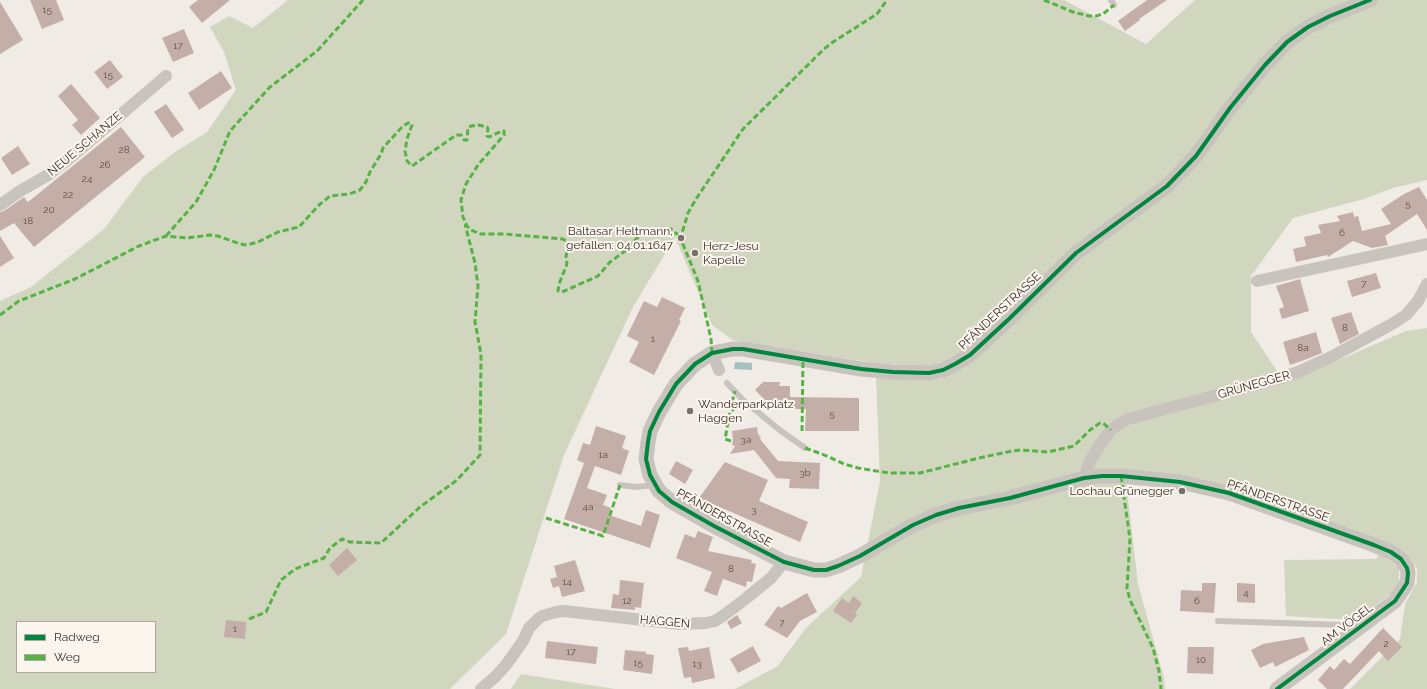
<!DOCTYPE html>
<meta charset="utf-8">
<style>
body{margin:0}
#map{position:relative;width:1427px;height:689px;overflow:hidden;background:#f0ebe5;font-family:Raleway,sans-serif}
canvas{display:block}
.legend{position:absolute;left:16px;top:621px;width:140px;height:52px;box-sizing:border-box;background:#fbf5ee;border:1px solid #aea6a0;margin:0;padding:5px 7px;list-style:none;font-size:12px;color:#3b302b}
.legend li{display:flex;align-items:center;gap:8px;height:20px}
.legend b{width:20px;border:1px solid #aea6a0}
</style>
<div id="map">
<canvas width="1427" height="689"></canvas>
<ul class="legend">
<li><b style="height:5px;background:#00873e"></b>Radweg</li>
<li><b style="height:5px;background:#57b246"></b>Weg</li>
</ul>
</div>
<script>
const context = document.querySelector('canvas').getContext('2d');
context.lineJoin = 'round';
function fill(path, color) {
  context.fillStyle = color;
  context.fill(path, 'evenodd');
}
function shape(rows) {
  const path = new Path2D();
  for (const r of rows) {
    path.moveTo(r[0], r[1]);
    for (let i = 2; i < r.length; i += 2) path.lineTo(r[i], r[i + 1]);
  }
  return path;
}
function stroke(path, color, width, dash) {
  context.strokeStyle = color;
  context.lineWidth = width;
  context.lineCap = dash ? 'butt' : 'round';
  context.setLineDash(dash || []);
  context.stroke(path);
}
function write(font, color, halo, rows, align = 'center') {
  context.font = font + ' Raleway,sans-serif';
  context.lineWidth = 4;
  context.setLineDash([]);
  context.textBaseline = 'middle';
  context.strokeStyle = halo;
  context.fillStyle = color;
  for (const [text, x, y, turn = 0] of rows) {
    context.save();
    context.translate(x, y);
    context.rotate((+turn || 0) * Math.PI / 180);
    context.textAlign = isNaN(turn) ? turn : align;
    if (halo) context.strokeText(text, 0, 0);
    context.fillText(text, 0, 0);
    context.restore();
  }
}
fill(shape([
 [288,0,1064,0,1146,44,1195,0,1427,0,1427,180,1393,188,1364,199,1293,218,1251,276,1251,332,1285,383,1406,331,1427,328,1427,689,1350,689,1400,639,1405,604,1417,582,1417,569,1405,552,1238,489,1171,475,1126,481,1138,584,1164,678,1165,689,735,689,778,666,806,628,861,577,880,481,876,376,941,379,965,362,1025,312,1076,253,1167,186,1196,156,1230,108,1224,108,1193,151,1165,179,1070,251,1022,299,967,350,932,367,874,363,733,340,712,325,675,237,633,307,564,455,506,634,450,689,0,689,0,301,31,287,104,229,143,177,175,152,207,132,236,90,224,52,210,27,229,16,253,28],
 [17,622,155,622,155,672,17,672],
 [1380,553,1399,568,1399,588,1356,620,1286,616,1284,560,1376,559],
 [521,674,615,689,511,689]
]), '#d1d6bf');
fill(shape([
 [735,362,752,363,752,370,734,369]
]), '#a1c2c1');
fill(shape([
 [30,0,56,0,64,20,42,29],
 [198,0,230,0,202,23,189,7],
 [1147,0,1167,0,1139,19,1140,20,1125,31,1118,21],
 [0,2,23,40,0,54],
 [184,29,194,53,173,62,162,38],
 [110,60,123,77,107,89,94,72],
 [221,71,232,88,199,110,188,93],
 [71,84,100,118,81,135,72,125,78,120,58,96],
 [166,104,184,130,172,138,154,112],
 [121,127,145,157,34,247,14,223,0,231,0,212,4,211,24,197,28,202],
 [18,146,30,164,12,175,1,158],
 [1419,187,1427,200,1427,230,1417,214,1385,236,1388,245,1372,248,1353,241,1328,257,1327,255,1296,262,1293,249,1306,246,1304,237,1321,233,1318,225,1340,221,1337,216,1353,212,1354,217,1358,216,1362,231,1391,224,1381,209,1404,194],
 [0,236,14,258,0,267],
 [1376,273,1381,288,1352,297,1347,281],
 [1300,279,1309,311,1282,319,1279,309,1284,307,1276,286],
 [662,297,685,308,679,320,681,321,654,375,629,362,639,342,627,336,644,301,657,307],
 [1351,312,1359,334,1340,344,1331,318],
 [1316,332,1322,353,1307,359,1290,365,1283,342],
 [763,382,780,382,779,386,790,386,790,397,859,398,859,431,805,431,806,409,778,409,778,406,772,406,772,401,766,401,755,390],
 [596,426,626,436,622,448,629,451,621,475,595,466,587,488,607,495,603,505,611,508,609,515,641,526,646,510,660,515,650,548,564,519,584,463,577,460,583,443,590,445],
 [757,427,758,434,761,438,760,439,778,461,820,463,819,489,789,488,790,479,776,478,754,450,730,454,735,446,732,445,733,440,732,431],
 [676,461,693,470,685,484,669,474],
 [725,462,768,480,759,501,808,522,800,542,699,498],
 [698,531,713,537,708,551,752,560,751,563,756,564,752,582,747,581,746,587,723,579,717,596,704,591,712,572,676,558,685,534,695,538],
 [347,548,357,560,338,576,329,565],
 [575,560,585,591,562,597,559,586,553,588,550,579,557,577,554,566],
 [620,580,644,583,641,608,635,607,635,610,611,608,613,594,619,595],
 [1202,583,1216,583,1214,613,1180,611,1181,590,1202,591],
 [1237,583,1255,584,1255,603,1237,602],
 [807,593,817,612,800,621,787,638,764,625,778,606,781,608],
 [853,596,862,603,855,613,857,615,851,623,833,611,842,598,849,603],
 [737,615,742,623,731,629,727,622],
 [226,620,246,622,245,639,224,637],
 [1383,628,1402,647,1388,661,1379,651,1343,689,1327,689,1318,680,1330,666,1334,670,1344,659,1350,664],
 [1304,637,1309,650,1275,667,1273,662,1260,668,1251,650,1263,644],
 [547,641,598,647,596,664,545,658],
 [753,646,761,661,738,673,730,659],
 [688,647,689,651,709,647,715,678,692,683,691,677,684,678,678,648],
 [1188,647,1214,647,1213,674,1187,673],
 [625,650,646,652,646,654,654,655,652,674,623,670]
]), '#c3afa7');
stroke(shape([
 [1111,0,1114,5],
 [727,383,743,400,781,431,805,448],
 [620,485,635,487,655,485],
 [1218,621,1344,625,1356,629]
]), '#c9c3be', 6);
stroke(shape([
 [0,205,20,191,48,175,70,158,166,76],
 [1257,281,1427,244],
 [712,353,719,370],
 [1084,478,1090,461,1101,443,1111,430,1122,422,1128,419,1277,379,1298,372,1333,356,1392,324,1406,315,1418,301,1427,284],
 [481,689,495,677,506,665,523,641,529,628,538,619,542,616,556,612,564,611,679,624,706,623,715,621,724,615,744,600,771,578,784,562]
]), '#c9c3be', 12);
stroke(shape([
 [1277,689,1395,601,1407,583,1408,573,1407,568,1401,559,1391,552,1374,545,1229,493,1180,482,1121,476,1102,476,1084,478,1010,498,959,508,936,515,913,525,860,556,838,566,826,570,814,570,784,562,714,526,672,502,659,491,650,475,646,459,648,442,650,431,659,412,676,384,695,364,712,353,733,349,743,349,861,369,893,372,929,373,943,370,955,364,970,355,1010,318,1076,253,1167,186,1196,156,1230,108,1265,65,1287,42,1308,27,1330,16,1370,0]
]), '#c9c3be', 15);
stroke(shape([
 [1044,0,1073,12,1089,16,1096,16,1103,14,1114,5],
 [166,236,196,202,214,170,230,131,270,87,317,51,363,0],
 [0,315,19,301,75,279,139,246,166,236,187,238,210,235,218,236,240,244,247,245,258,242,278,232,299,227,319,205,330,196,349,194,360,190,366,182,370,172,381,154,383,148,402,127,408,123,411,123,412,125,407,139,405,151,407,161,412,166,456,135,461,135,464,140,467,140,468,128,471,126,478,125,487,127,488,129,487,136,489,137,502,131,504,131,504,135,478,165,466,184,461,200,463,217,467,226,471,230,481,234,505,234,563,239,566,241,568,244,566,257,567,264,559,284,558,291,562,292,598,276,610,262,625,251,637,238,646,232,658,229,671,229,677,234,682,242],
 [712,353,711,339,698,281,682,242,682,233,688,213,696,199,743,129,824,49,833,42,877,14,887,0],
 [802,431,803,359],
 [731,441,725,439,730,412,733,410,733,406,732,402,735,391],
 [805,448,822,454,844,464,858,468,889,473,920,473,979,458,1012,451,1021,450,1048,452,1074,446,1090,430,1100,423,1103,423,1111,430],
 [1121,476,1130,539,1127,588,1130,600,1153,648,1159,671,1161,689],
 [546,518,603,536,620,485],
 [249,619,266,612,281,580,295,569,324,558,330,548,342,539,350,542,381,543,420,507,457,480,480,455,481,354,475,322,478,286,475,263,465,224]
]), '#57b246', 3, [6, 3]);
stroke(shape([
 [1277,689,1395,601,1407,583,1408,573,1407,568,1401,559,1391,552,1374,545,1229,493,1180,482,1121,476,1102,476,1084,478,1010,498,959,508,936,515,913,525,860,556,838,566,826,570,814,570,784,562,714,526,672,502,659,491,650,475,646,459,648,442,650,431,659,412,676,384,695,364,712,353,733,349,743,349,861,369,893,372,929,373,943,370,955,364,970,355,1010,318,1076,253,1167,186,1196,156,1230,108,1265,65,1287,42,1308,27,1330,16,1370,0]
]), '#00873e', 4);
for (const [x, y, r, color] of [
 [681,238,4,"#7a716c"],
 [695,253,4,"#7a716c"],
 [690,411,4,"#7a716c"],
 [1182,491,4,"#7a716c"]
]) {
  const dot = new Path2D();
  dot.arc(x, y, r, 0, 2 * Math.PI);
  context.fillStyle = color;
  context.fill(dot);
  stroke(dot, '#fbf5ee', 1.5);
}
write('10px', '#5d504a', null, [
 ["15",47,10],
 ["17",178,46],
 ["15",108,75],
 ["28",124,150],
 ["26",105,165],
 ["24",87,179],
 ["22",68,195],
 ["5",1408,204],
 ["20",49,210],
 ["18",28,221],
 ["6",1342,233],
 ["7",1364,284],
 ["8",1345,328],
 ["1",653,339],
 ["8a",1303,348],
 ["5",832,414],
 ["3a",746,440],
 ["1a",603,455],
 ["3b",805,473],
 ["4a",588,507],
 ["3",754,510],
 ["8",731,569],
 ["14",567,582],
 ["4",1246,593],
 ["12",627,601],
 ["6",1197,601],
 ["7",782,623],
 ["1",235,629],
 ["2",1386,644],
 ["17",571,652],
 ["10",1201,660],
 ["15",638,663],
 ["13",697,664]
]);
write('12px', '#3b302b', '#fbf5ee', [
 ["NEUE SCHANZE",85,144,-40],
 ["PFÄNDERSTRASSE",1000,311,-43],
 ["GRÜNEGGER",1254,385,-16],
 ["PFÄNDERSTRASSE",1278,501,19],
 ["PFÄNDERSTRASSE",724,518,29],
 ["HAGGEN",665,622,5],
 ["AM VÖGEL",1347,625,-37]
]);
write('12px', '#3b302b', '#fbf5ee', [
 ["Baltasar Heltmann,",673,231],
 ["gefallen: 04.01.1647",673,245],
 ["Herz-Jesu",703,246,"left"],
 ["Kapelle",703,260,"left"],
 ["Wanderparkplatz",698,404,"left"],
 ["Haggen",698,418,"left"],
 ["Lochau Grünegger",1174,491]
], 'right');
</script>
